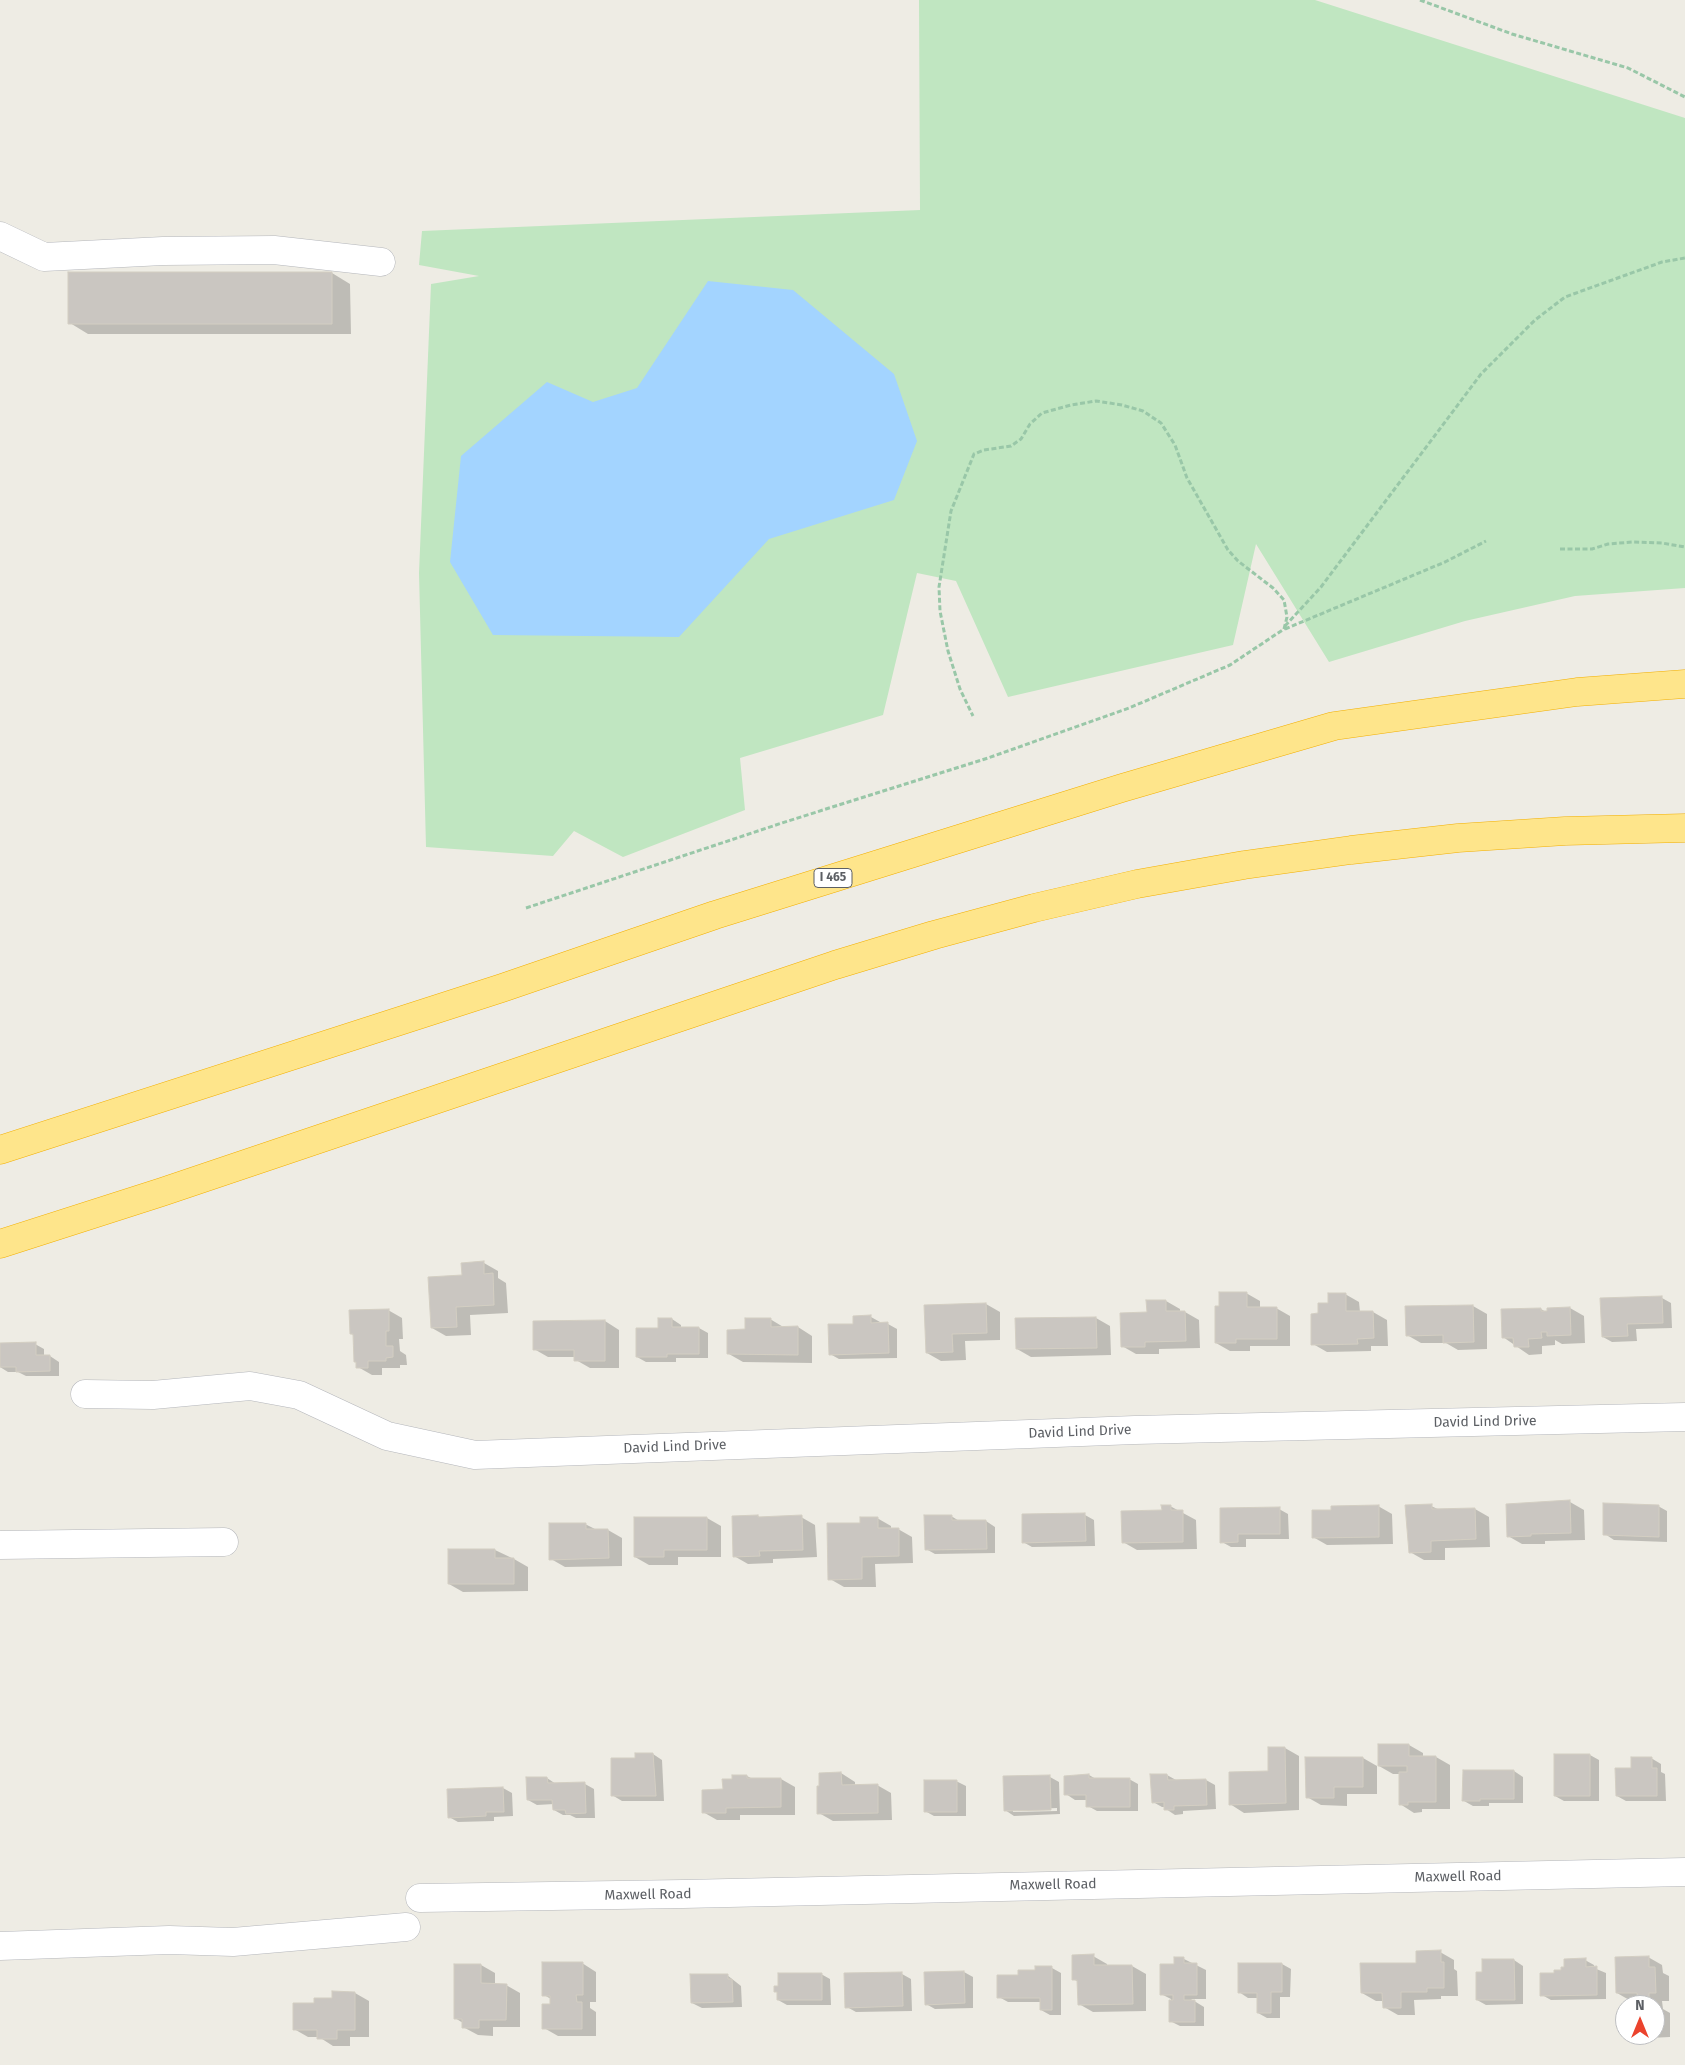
<!DOCTYPE html>
<style>
body{margin:0}
#map{position:relative;width:1685px;height:2065px;overflow:hidden;background:#eeece4;font-family:"Fira Sans",sans-serif}
canvas{display:block}
.north{position:absolute;left:1615px;top:1995px;width:50px;height:50px;box-sizing:border-box;background:#fff;border:1px solid #bebfc1;border-radius:50%;rotate:0deg;font-size:14px;font-weight:700;line-height:20px;text-align:center;color:#5c5f64}
.north::after{content:'';display:block;margin:auto;width:18px;height:22px;background:#eb432d;clip-path:polygon(50% 0,100% 100%,50% 72%,0 100%)}
</style>
<div id="map">
<canvas width="1685" height="2065"></canvas>
<div class="north">N</div>
</div>
<script>
const context = document.querySelector('canvas').getContext('2d');
context.lineJoin = 'round';
function fill(path, color) {
  context.fillStyle = color;
  context.fill(path, 'evenodd');
}
function shape(rows) {
  const path = new Path2D();
  for (const r of rows) {
    path.moveTo(r[0], r[1]);
    for (let i = 2; i < r.length; i += 2) path.lineTo(r[i], r[i + 1]);
  }
  return path;
}
function stroke(path, color, width, dash) {
  context.strokeStyle = color;
  context.lineWidth = width;
  context.lineCap = dash ? 'butt' : 'round';
  context.setLineDash(dash || []);
  context.stroke(path);
}
function write(font, color, halo, rows, align = 'center') {
  context.font = font + ' "Fira Sans",sans-serif';
  context.lineWidth = 4.5;
  context.setLineDash([]);
  context.textBaseline = 'middle';
  context.strokeStyle = halo;
  context.fillStyle = color;
  for (const [text, x, y, turn = 0] of rows) {
    context.save();
    context.translate(x, y);
    context.rotate((+turn || 0) * Math.PI / 180);
    context.textAlign = isNaN(turn) ? turn : align;
    if (halo) context.strokeText(text, 0, 0);
    context.fillText(text, 0, 0);
    context.restore();
  }
}
fill(shape([
 [919,0,1315,0,1685,118,1685,588,1575,596,1465,621,1329,662,1256,544,1233,645,1008,697,956,581,917,573,883,715,740,758,745,810,623,857,574,831,553,856,426,847,419,573,431,284,479,276,419,265,422,231,920,210]
]), '#c0e6c1');
fill(shape([
 [708,281,793,290,894,374,917,441,894,500,769,539,679,637,493,635,450,562,461,456,547,382,593,402,637,388]
]), '#a3d4ff');
fill(shape([
 [332,273,350,284,351,334,88,334,70,323],
 [484,1263,498,1271,498,1278,506,1283,508,1313,470,1315,471,1335,446,1336,432,1328,463,1276],
 [1246,1293,1260,1301,1260,1308,1276,1308,1290,1316,1290,1346,1250,1346,1250,1351,1230,1351,1216,1343],
 [1345,1294,1359,1302,1360,1312,1373,1312,1387,1320,1388,1346,1371,1346,1371,1351,1327,1352,1313,1344,1319,1314],
 [1662,1298,1671,1303,1672,1328,1636,1329,1637,1341,1612,1342,1603,1337],
 [1166,1301,1180,1309,1180,1312,1185,1312,1199,1320,1200,1348,1159,1349,1159,1354,1136,1354,1122,1346,1148,1313],
 [986,1304,1000,1312,1000,1340,965,1341,966,1360,941,1361,927,1353],
 [1473,1306,1487,1314,1487,1349,1458,1350,1446,1343,1421,1343,1407,1335],
 [1570,1308,1584,1316,1585,1343,1562,1344,1555,1340,1555,1345,1542,1346,1542,1354,1529,1355,1503,1337,1541,1309,1546,1312],
 [388,1310,402,1318,403,1339,399,1339,400,1351,406,1355,407,1365,400,1365,400,1368,382,1368,382,1375,372,1375,358,1367,358,1363,355,1362,354,1335,351,1334],
 [871,1317,880,1322,880,1324,888,1324,897,1329,897,1358,839,1359,830,1354,854,1325],
 [1096,1318,1110,1326,1111,1355,1031,1357,1017,1349,1017,1320],
 [672,1319,681,1325,681,1328,699,1328,708,1333,708,1358,676,1358,676,1362,646,1362,637,1357,659,1330],
 [770,1319,785,1328,798,1327,812,1336,812,1363,743,1362,729,1354,746,1331],
 [605,1321,619,1330,619,1368,590,1368,576,1360,575,1357,548,1357,534,1349],
 [0,1344,35,1344,44,1349,44,1356,50,1356,59,1362,59,1376,26,1376,18,1372,8,1372,0,1367],
 [1570,1502,1584,1510,1585,1540,1545,1541,1545,1544,1522,1544,1508,1536],
 [1170,1506,1196,1520,1197,1549,1137,1550,1123,1542],
 [1378,1506,1392,1514,1393,1544,1327,1545,1313,1537,1332,1511],
 [1431,1506,1440,1510,1475,1509,1489,1517,1490,1547,1445,1548,1445,1560,1424,1560,1410,1552],
 [1658,1506,1667,1511,1667,1542,1614,1540,1605,1534],
 [1279,1509,1288,1514,1289,1539,1246,1539,1246,1547,1231,1547,1222,1542],
 [1085,1515,1094,1520,1095,1546,1032,1547,1023,1542],
 [758,1516,761,1518,801,1517,815,1525,817,1557,773,1559,773,1563,748,1564,734,1556],
 [951,1516,961,1522,986,1521,995,1527,995,1553,935,1554,926,1549],
 [707,1518,721,1526,721,1557,678,1557,678,1565,649,1565,635,1557],
 [877,1518,891,1526,891,1530,898,1529,912,1537,913,1563,875,1564,876,1587,844,1587,830,1579,862,1524],
 [585,1524,597,1530,608,1530,622,1538,622,1566,565,1567,551,1559],
 [449,1550,495,1550,514,1559,528,1567,528,1591,463,1592,449,1584],
 [1409,1745,1423,1753,1423,1757,1436,1757,1450,1765,1450,1809,1422,1809,1422,1812,1414,1813,1400,1804,1400,1774,1393,1774,1379,1766],
 [1285,1748,1299,1756,1299,1810,1244,1813,1230,1804,1269,1772],
 [636,1754,653,1754,662,1760,664,1801,622,1801,612,1795,636,1759],
 [1590,1755,1599,1760,1599,1801,1564,1801,1555,1796,1555,1756],
 [1307,1758,1363,1758,1377,1766,1377,1794,1347,1794,1347,1806,1321,1805,1307,1797],
 [1651,1758,1661,1764,1661,1772,1665,1774,1666,1801,1626,1801,1617,1796,1632,1770],
 [1514,1771,1523,1777,1523,1803,1489,1803,1489,1806,1473,1806,1464,1801],
 [841,1773,855,1782,855,1786,877,1785,891,1793,892,1820,833,1821,819,1813,820,1774],
 [1089,1775,1096,1779,1129,1779,1138,1784,1138,1811,1097,1811,1088,1806,1088,1800,1075,1800,1066,1794,1066,1777],
 [1167,1775,1176,1780,1206,1780,1215,1785,1216,1809,1183,1811,1183,1814,1175,1815,1166,1809,1165,1807,1162,1807,1153,1802],
 [747,1776,753,1779,781,1779,795,1787,795,1815,740,1815,740,1820,717,1820,703,1812,733,1780],
 [1050,1777,1059,1782,1060,1814,1014,1816,1005,1810],
 [1057,1808,1057,1811,1013,1812,1013,1810],
 [547,1778,556,1784,585,1784,594,1789,595,1818,576,1818,570,1815,563,1815,554,1810,554,1804,537,1805,528,1800],
 [956,1781,966,1786,966,1816,934,1816,925,1811],
 [503,1788,512,1793,513,1816,494,1817,494,1821,458,1822,449,1817],
 [1440,1952,1454,1960,1454,1969,1457,1971,1458,1996,1441,1996,1441,1999,1414,2000,1415,2015,1398,2015,1384,2007,1384,2001,1376,2001,1362,1993],
 [1093,1956,1107,1964,1107,1966,1132,1966,1146,1974,1146,2011,1093,2012,1079,2004,1079,1982,1073,1979],
 [1648,1957,1662,1965,1663,1973,1669,1976,1669,2001,1662,2001,1663,2009,1670,2013,1670,2037,1650,2038,1646,2035,1655,2035,1655,2005,1639,2005,1639,2001,1631,2001,1617,1993],
 [1176,1959,1184,1959,1206,1970,1206,1999,1191,1999,1204,2007,1204,2026,1180,2026,1170,2021,1171,1999,1161,1994,1176,1965],
 [1514,1960,1523,1966,1523,2004,1486,2005,1477,2000,1483,1973],
 [1585,1960,1594,1965,1594,1968,1606,1973,1606,1999,1551,2000,1542,1995,1555,1974],
 [582,1963,596,1972,596,2002,590,2002,590,2008,596,2012,596,2036,558,2036,544,2028,551,2005,551,1999,544,1995],
 [1282,1964,1291,1969,1290,1997,1280,1997,1280,2018,1267,2018,1258,2013,1258,1998,1248,1998,1239,1992],
 [481,1965,495,1973,495,1985,506,1985,520,1993,520,2027,493,2027,493,2036,478,2035,463,2027,463,2023,455,2018],
 [1052,1968,1061,1973,1061,2015,1050,2015,1041,2010,1041,2002,1008,2002,999,1997,1019,1976],
 [964,1972,973,1977,973,2008,935,2009,926,2004],
 [821,1974,830,1979,831,2005,787,2005,778,2000,778,1993,775,1991],
 [902,1974,911,1979,912,2011,856,2012,847,2007],
 [727,1975,741,1986,742,2007,702,2008,692,2003],
 [333,1993,355,1993,369,2001,369,2037,350,2037,350,2046,333,2046,319,2037,308,2037,294,2029,315,2004,333,2000]
]), '#0003');
const building = shape([
 [68,272,332,272,332,324,68,324,68,272],
 [484,1261,484,1274,493,1273,494,1305,456,1307,457,1327,431,1328,428,1277,462,1275,461,1263,484,1261],
 [1219,1292,1247,1292,1247,1307,1277,1307,1277,1339,1236,1339,1236,1343,1215,1343,1215,1306,1219,1306,1219,1292],
 [1328,1293,1346,1293,1346,1311,1373,1311,1374,1338,1357,1339,1358,1344,1311,1345,1311,1314,1318,1313,1318,1303,1328,1303,1328,1293],
 [1662,1296,1663,1323,1627,1324,1628,1336,1602,1337,1600,1298,1662,1296],
 [1146,1300,1166,1300,1166,1311,1185,1311,1186,1341,1145,1342,1145,1347,1121,1347,1120,1313,1147,1312,1146,1300],
 [986,1303,987,1333,952,1334,953,1352,926,1353,924,1305,986,1303],
 [1473,1305,1474,1342,1443,1343,1443,1335,1406,1336,1405,1306,1473,1305],
 [1570,1307,1571,1335,1547,1336,1547,1332,1541,1332,1542,1338,1528,1339,1529,1347,1514,1347,1513,1338,1502,1338,1501,1309,1541,1308,1541,1311,1547,1311,1547,1308,1570,1307],
 [389,1309,389,1331,386,1331,386,1346,393,1346,393,1357,386,1358,386,1361,368,1361,368,1368,356,1368,356,1362,354,1362,353,1334,350,1334,349,1310,389,1309],
 [871,1315,871,1323,888,1322,889,1353,829,1355,828,1324,853,1324,853,1316,871,1315],
 [1096,1317,1097,1348,1016,1349,1015,1318,1096,1317],
 [658,1318,672,1318,672,1327,699,1327,699,1354,667,1354,667,1357,636,1357,636,1328,658,1328,658,1318],
 [745,1318,771,1318,771,1327,798,1326,798,1355,727,1354,727,1330,745,1329,745,1318],
 [605,1320,605,1361,574,1361,574,1350,533,1350,533,1321,605,1320],
 [36,1342,36,1355,50,1355,50,1371,16,1372,16,1367,0,1367,0,1343,36,1342],
 [1570,1500,1571,1533,1531,1534,1531,1536,1507,1537,1506,1504,1570,1500],
 [1603,1503,1659,1505,1659,1537,1603,1535,1603,1503],
 [1432,1504,1432,1509,1475,1508,1476,1539,1431,1541,1431,1552,1409,1553,1405,1505,1432,1504],
 [1161,1505,1171,1505,1171,1510,1183,1510,1183,1542,1122,1543,1121,1511,1162,1510,1161,1505],
 [1379,1505,1379,1537,1312,1538,1312,1510,1331,1510,1331,1506,1379,1505],
 [1280,1507,1280,1534,1238,1534,1238,1542,1220,1543,1220,1508,1280,1507],
 [1085,1513,1086,1541,1022,1543,1022,1514,1085,1513],
 [758,1515,758,1517,802,1515,803,1550,759,1551,760,1556,733,1557,732,1516,758,1515],
 [924,1515,952,1515,952,1520,986,1520,987,1549,925,1550,924,1515],
 [634,1517,707,1517,707,1550,664,1550,664,1557,634,1557,634,1517],
 [860,1517,878,1517,878,1528,899,1528,899,1556,862,1557,862,1579,828,1580,827,1523,860,1523,860,1517],
 [549,1523,586,1523,586,1529,608,1529,609,1558,549,1560,549,1523],
 [448,1549,495,1549,495,1558,514,1558,514,1584,448,1584,448,1549],
 [1378,1744,1409,1744,1409,1756,1436,1756,1436,1802,1408,1802,1408,1805,1399,1805,1399,1772,1407,1772,1407,1766,1378,1766,1378,1744],
 [1268,1747,1285,1747,1286,1803,1229,1805,1229,1772,1268,1771,1268,1747],
 [635,1753,653,1753,656,1796,611,1796,611,1758,635,1758,635,1753],
 [1554,1754,1590,1754,1590,1796,1554,1796,1554,1754],
 [1305,1757,1363,1757,1363,1787,1334,1787,1334,1798,1306,1798,1305,1757],
 [1631,1757,1652,1757,1652,1768,1657,1768,1657,1796,1616,1796,1615,1768,1631,1768,1631,1757],
 [1463,1770,1514,1770,1514,1799,1480,1799,1480,1801,1462,1801,1463,1770],
 [841,1772,842,1785,878,1784,878,1813,817,1814,817,1786,819,1786,819,1773,841,1772],
 [1089,1774,1089,1778,1130,1778,1130,1807,1086,1807,1086,1795,1064,1795,1064,1776,1089,1774],
 [1150,1774,1167,1774,1168,1780,1206,1779,1207,1805,1174,1806,1174,1810,1164,1810,1164,1802,1152,1803,1150,1774],
 [732,1775,747,1775,747,1778,781,1778,781,1807,726,1808,726,1813,702,1813,702,1790,723,1789,722,1779,732,1779,732,1775],
 [1050,1775,1051,1810,1004,1811,1003,1776,1050,1775],
 [526,1777,547,1777,548,1783,585,1782,586,1813,566,1814,565,1810,553,1810,552,1800,527,1800,526,1777],
 [924,1780,957,1780,957,1812,924,1812,924,1780],
 [503,1787,504,1812,486,1812,486,1816,448,1818,447,1789,503,1787],
 [1441,1950,1441,1962,1444,1962,1444,1988,1427,1988,1427,1992,1401,1992,1401,2008,1383,2008,1382,1993,1361,1993,1360,1963,1416,1963,1416,1951,1441,1950],
 [1094,1954,1094,1965,1132,1965,1133,2004,1078,2005,1077,1980,1072,1980,1072,1955,1094,1954],
 [1649,1956,1649,1967,1655,1967,1656,1993,1649,1993,1649,2004,1656,2004,1657,2030,1655,2030,1655,2005,1634,2005,1638,2004,1637,1993,1616,1993,1615,1957,1649,1956],
 [1174,1957,1184,1957,1184,1963,1197,1963,1197,1995,1184,1995,1184,2000,1195,2000,1195,2022,1169,2022,1169,2000,1173,2000,1173,1995,1160,1995,1160,1964,1174,1964,1174,1957],
 [1586,1958,1586,1967,1597,1966,1597,1995,1540,1996,1540,1973,1554,1973,1554,1970,1561,1970,1561,1967,1564,1967,1564,1959,1586,1958],
 [1482,1959,1514,1959,1515,2000,1476,2000,1476,1972,1482,1972,1482,1959],
 [542,1962,583,1962,583,1995,576,1995,577,2002,582,2002,582,2029,542,2029,542,2004,550,2004,550,1996,542,1996,542,1962],
 [1238,1963,1282,1963,1282,1992,1271,1992,1271,2013,1257,2013,1257,1993,1238,1993,1238,1963],
 [454,1964,481,1964,481,1983,507,1984,506,2020,479,2020,479,2028,462,2028,462,2019,454,2019,454,1964],
 [1035,1966,1052,1966,1052,2010,1040,2010,1040,1998,997,1998,997,1975,1018,1975,1018,1970,1035,1970,1035,1966],
 [964,1971,965,2003,925,2005,924,1972,964,1971],
 [902,1972,903,2006,845,2008,844,1973,902,1972],
 [778,1973,822,1973,822,2000,777,2000,777,1992,774,1992,774,1986,778,1986,778,1973],
 [690,1974,728,1974,728,1979,732,1979,733,2002,691,2003,690,1974],
 [332,1991,355,1992,355,2030,337,2030,337,2039,317,2039,317,2030,293,2030,293,2003,314,2003,314,1998,332,1998,332,1991]
]);
fill(building, '#cac6c1');
stroke(building, '#d3cec2', 1);
const minor = shape([
 [0,236,44,257,163,251,274,250,381,262],
 [85,1394,153,1395,250,1386,299,1395,387,1436,475,1455,1135,1430,1685,1417],
 [0,1545,224,1542],
 [420,1898,683,1894,1685,1872],
 [0,1946,169,1940,233,1942,406,1927]
]);
const highway = shape([
 [0,1150,502,988,715,915,1122,788,1334,726,1577,692,1685,684],
 [0,1244,162,1192,835,965,934,935,1034,908,1137,884,1244,865,1351,850,1458,838,1565,831,1685,828]
]);
stroke(minor, '#b4b6bb', 29);
stroke(highway, '#f2af00', 29);
stroke(shape([
 [1420,0,1512,34,1628,68,1685,97],
 [1560,549,1592,549,1608,544,1633,542,1662,543,1685,547],
 [1285,626,1321,587,1481,374,1535,320,1565,297,1662,262,1685,258],
 [1285,629,1445,562,1486,541],
 [526,908,788,821,988,758,1129,708,1230,665,1284,629,1287,617,1284,600,1273,588,1238,561,1228,550,1187,478,1175,445,1161,423,1143,411,1122,405,1096,401,1071,405,1042,413,1030,424,1021,439,1011,446,984,450,974,454,951,511,939,587,940,611,948,651,960,689,973,716]
]), '#99c7a8', 3, [5, 2.5]);
stroke(minor, '#fff', 28);
stroke(highway, '#fee58b', 28);
for (const [x, y, w] of [
 [833,878,38]
]) {
  const box = new Path2D();
  box.roundRect(x - w / 2, y - 9.5, w, 19, 4);
  context.fillStyle = '#fff';
  context.fill(box);
  stroke(box, '#5c5f64', 1);
}
write('bold 12px', '#5c5f64', null, [
 ["I 465",833,878]
]);
write('14px', '#5c5f64', '#fff', [
 ["David Lind Drive",1485,1422,-1],
 ["David Lind Drive",1080,1432,-2],
 ["David Lind Drive",675,1447,-2],
 ["Maxwell Road",1458,1877,-1],
 ["Maxwell Road",1053,1885,-1],
 ["Maxwell Road",648,1895,-1]
]);
</script>
